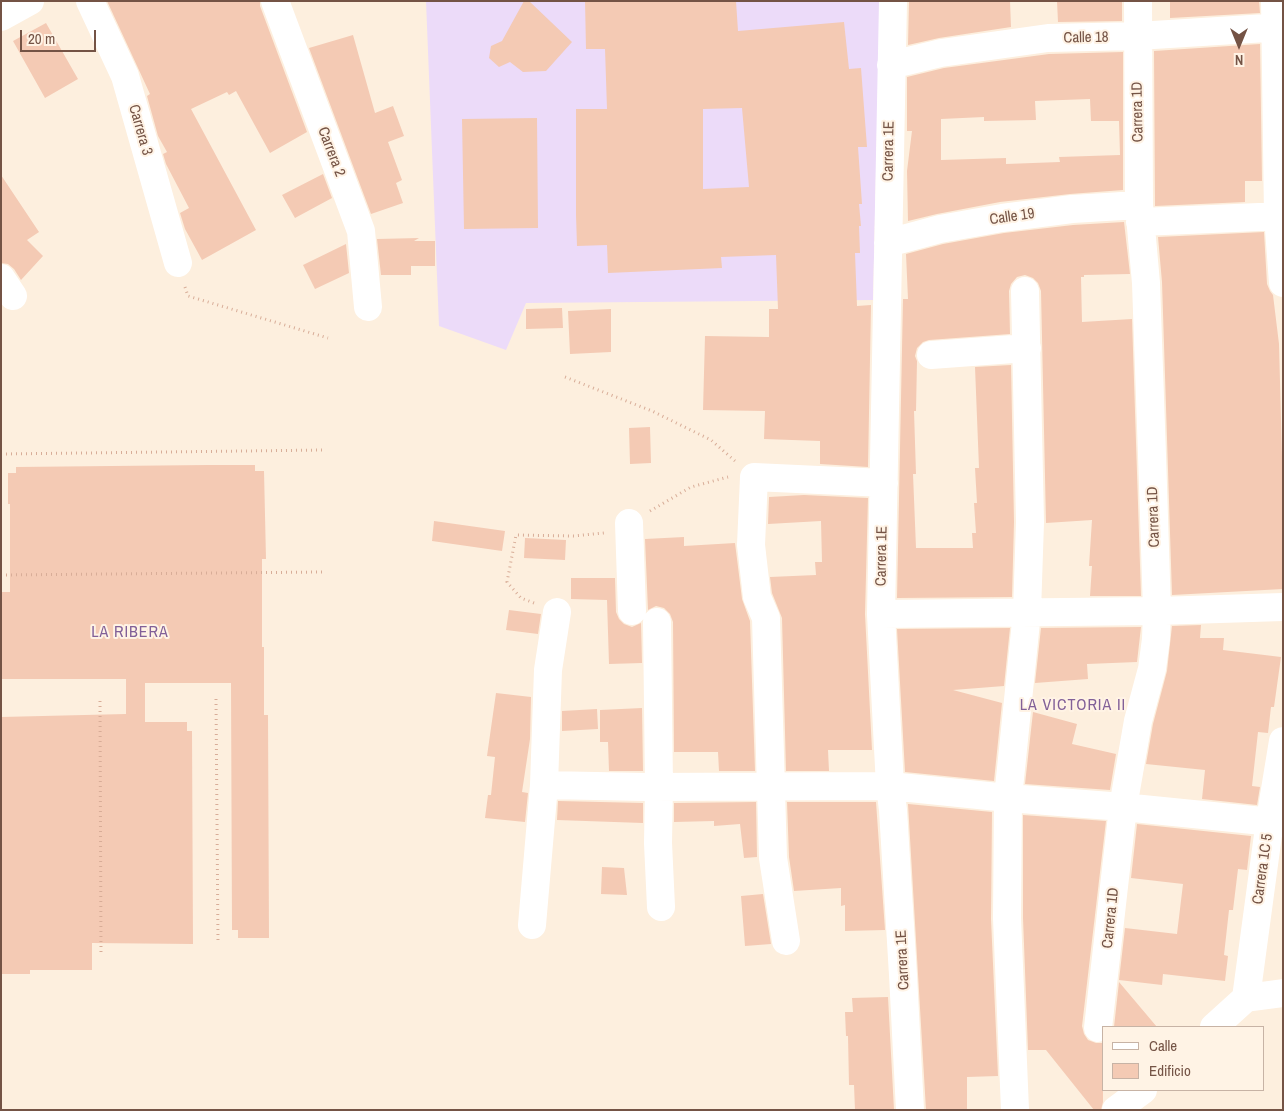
<!DOCTYPE html>
<style>
body{margin:0}
#map{position:relative;width:1284px;height:1111px;overflow:hidden;background:#fdefde;font-family:"Archivo Narrow",sans-serif}
canvas{display:block}
.frame{position:absolute;inset:0;border:2px solid #745345;pointer-events:none}
.legend{position:absolute;left:1102px;top:1026px;width:162px;height:65px;box-sizing:border-box;background:#fff3e5;border:1px solid #c7b3a5;margin:0;padding:6px 9px;list-style:none;font-size:15px;color:#745345}
.legend li{display:flex;align-items:center;gap:10px;height:25px}
.legend b{width:25px;border:1px solid #c7b3a5}
.north{position:absolute;left:1214px;top:20px;width:50px;height:50px;-webkit-text-stroke:4px #fff3e5;paint-order:stroke;rotate:180deg;font-size:14px;font-weight:700;line-height:20px;text-align:center;color:#745345}
.north::after{content:'';display:block;margin:auto;width:18px;height:22px;background:#745345;clip-path:polygon(50% 0,100% 100%,50% 72%,0 100%)}
.scale{position:absolute;left:20px;top:30px;width:76px;height:22px;box-sizing:border-box;border:2px solid #745345;border-top:0;padding-left:6px;font-size:15px;line-height:18px;white-space:nowrap;color:#745345;-webkit-text-stroke:4px #fff3e5;paint-order:stroke}
</style>
<div id="map">
<canvas width="1284" height="1111"></canvas>
<div class="frame"></div>
<ul class="legend">
<li><b style="height:6px;background:#fff"></b>Calle</li>
<li><b style="height:14px;background:#f4cab4"></b>Edificio</li>
</ul>
<div class="north">N</div>
<div class="scale">20 m</div>
</div>
<script>
const context = document.querySelector('canvas').getContext('2d');
context.lineJoin = 'round';
function fill(path, color) {
  context.fillStyle = color;
  context.fill(path, 'evenodd');
}
function shape(rows) {
  const path = new Path2D();
  for (const r of rows) {
    path.moveTo(r[0], r[1]);
    for (let i = 2; i < r.length; i += 2) path.lineTo(r[i], r[i + 1]);
  }
  return path;
}
function stroke(path, color, width, dash) {
  context.strokeStyle = color;
  context.lineWidth = width;
  context.lineCap = dash ? 'butt' : 'round';
  context.setLineDash(dash || []);
  context.stroke(path);
}
function write(font, color, halo, rows, align = 'center') {
  context.font = font + ' "Archivo Narrow",sans-serif';
  context.lineWidth = 4;
  context.setLineDash([]);
  context.textBaseline = 'middle';
  context.strokeStyle = halo;
  context.fillStyle = color;
  for (const [text, x, y, turn = 0] of rows) {
    context.save();
    context.translate(x, y);
    context.rotate((+turn || 0) * Math.PI / 180);
    context.textAlign = isNaN(turn) ? turn : align;
    if (halo) context.strokeText(text, 0, 0);
    context.fillText(text, 0, 0);
    context.restore();
  }
}
fill(shape([
 [426,1,880,1,873,300,526,303,506,350,439,326]
]), '#ecdbf9');
fill(shape([
 [107,1,260,1,260,6,307,132,270,153,236,91,229,95,227,92,191,109,256,230,202,260,185,229,180,213,189,208,166,164,163,154,167,152,158,136,147,96,150,94],
 [524,1,529,1,572,42,546,71,523,72,510,62,499,67,489,58,491,46,502,41],
 [585,1,736,1,738,31,844,22,849,69,861,68,867,147,858,147,862,204,859,204,861,226,859,226,860,253,855,253,857,306,871,305,868,467,820,464,820,441,764,439,765,411,703,410,705,336,769,337,769,309,778,309,776,255,721,257,722,268,608,273,607,245,577,246,576,215,576,109,607,109,605,49,586,49],
 [742,108,749,187,703,189,703,109],
 [909,1,1010,1,1011,27,939,38,908,45],
 [1057,1,1122,1,1122,21,1058,22],
 [1170,1,1259,1,1260,13,1170,18],
 [46,23,78,79,45,98,13,41],
 [353,35,375,113,393,106,404,136,388,142,402,180,396,183,403,203,371,214,309,48],
 [1260,44,1262,181,1245,181,1245,202,1155,206,1154,51],
 [1123,52,1123,190,1070,194,1000,202,937,214,908,221,907,171,912,131,907,131,907,77,944,68,1049,54],
 [1090,99,1091,121,1119,121,1120,155,1059,157,1060,162,1006,164,1006,158,941,160,941,119,984,117,984,121,1036,120,1035,101],
 [537,118,538,228,464,229,462,119],
 [323,174,332,198,295,218,282,195],
 [1,175,39,232,27,240,43,256,21,280,14,269,8,264,1,263],
 [1124,222,1130,274,1084,275,1084,277,1081,277,1082,322,1132,319,1141,596,1090,596,1092,566,1089,566,1092,520,1046,523,1041,291,1038,283,1033,278,1025,275,1017,277,1011,284,1009,291,1010,334,929,340,923,342,917,348,915,356,917,361,916,411,914,411,916,474,913,474,916,548,973,548,972,533,976,533,974,503,977,503,975,468,979,468,975,367,1011,365,1014,522,1012,597,897,598,903,299,908,299,906,254,943,244,1004,233,1073,225],
 [1264,232,1267,284,1270,291,1273,295,1279,344,1282,457,1283,589,1172,595,1162,282,1158,237],
 [419,238,414,241,435,241,435,266,411,266,411,275,381,275,377,239],
 [346,244,349,273,315,289,303,265],
 [562,308,563,328,526,329,526,309],
 [611,309,611,352,570,354,568,311],
 [650,427,651,463,630,464,629,428],
 [208,465,255,465,255,471,264,471,266,559,262,559,262,647,264,647,264,715,268,715,269,938,238,938,238,930,232,930,231,683,145,683,145,722,187,722,187,731,192,731,193,944,92,943,92,970,30,970,30,974,1,974,1,717,126,714,126,679,1,679,1,592,10,592,10,504,8,504,8,473,16,473,16,467],
 [804,495,868,498,865,614,872,750,828,750,829,771,786,771,782,618,772,593,770,577,816,575,815,562,822,562,821,521,768,524,769,497],
 [434,521,505,531,502,551,432,541],
 [684,537,684,546,735,543,742,599,750,621,755,771,719,771,718,752,674,752,673,622,670,614,664,608,656,606,648,610,645,539],
 [525,538,566,540,565,560,524,558],
 [571,578,615,578,616,612,619,619,624,624,632,627,641,623,642,663,609,664,607,600,571,599],
 [509,610,541,614,538,634,506,630],
 [1201,625,1200,638,1224,638,1223,650,1281,657,1274,707,1271,707,1268,733,1258,732,1252,786,1260,787,1257,805,1202,799,1205,770,1146,764,1153,724,1167,671,1172,626],
 [1141,627,1137,662,1087,664,1088,679,1035,683,1041,628],
 [1010,628,1004,686,953,690,1002,703,994,781,905,772,897,629],
 [496,693,531,697,530,739,522,792,528,793,525,822,485,818,488,795,491,795,495,757,487,756],
 [642,708,643,771,609,771,608,742,600,742,600,710],
 [597,709,598,729,562,731,562,711],
 [1033,712,1077,724,1072,744,1116,754,1110,790,1025,784],
 [558,801,643,803,643,823,557,820],
 [756,802,757,857,744,858,740,824,714,826,714,821,674,822,674,803],
 [787,802,876,802,885,930,845,931,845,905,841,906,841,888,794,891,789,857],
 [908,804,992,812,991,919,998,1076,967,1077,967,1110,926,1110],
 [1023,815,1106,821,1082,1026,1084,1034,1088,1040,1096,1043,1103,1043,1103,1102,1101,1110,1094,1110,1046,1050,1028,1050,1023,918],
 [1137,824,1251,836,1247,870,1238,869,1233,910,1229,910,1224,955,1228,956,1225,981,1163,974,1162,985,1119,980,1125,928,1177,934,1183,884,1131,878],
 [602,867,624,868,627,895,601,894],
 [763,894,771,944,745,946,741,896],
 [1119,982,1157,1027,1114,1027],
 [888,997,894,1110,855,1110,854,1085,849,1085,848,1036,846,1036,845,1012,853,1012,852,998]
]), '#f4cab4');
stroke(shape([
 [185,287,188,296,328,338],
 [565,377,652,411,711,440,735,461],
 [1,454,325,450],
 [650,511,691,487,728,477],
 [1,575,324,572],
 [534,603,521,598,507,582,516,535,574,536,604,533],
 [216,699,218,942],
 [100,701,101,956]
]), '#d8ad98', 3, [1, 4]);
stroke(shape([
 [90,1,125,76,178,263],
 [275,1,361,231,368,307],
 [893,1,881,614,890,786,893,810,903,975,910,1110],
 [1275,1,1278,216,1283,283],
 [1,17,30,1],
 [891,65,941,53,1048,38,1137,36,1283,27],
 [1140,222,1283,216],
 [888,243,940,229,1002,218,1072,209,1139,205],
 [1,278,13,296],
 [931,355,1027,348],
 [629,523,632,611],
 [881,614,1157,611,1283,607],
 [657,622,659,787,658,843,661,907],
 [544,785,647,787,890,786,1008,798,1123,807,1283,823],
 [532,925,544,785,548,670,557,612],
 [786,941,773,858,766,618,757,597,751,545,754,477,884,483],
 [1246,998,1270,820,1283,741],
 [1214,1027,1246,998,1283,993],
 [1098,1028,1123,807,1138,721,1152,669,1156,639,1157,611,1152,455,1146,283,1139,205,1138,1],
 [1015,1110,1007,918,1008,798,1027,612,1030,522,1025,291],
 [1116,1110,1143,1090]
]), '#fff', 28);
write('15px', '#745345', '#fff3e5', [
 ["Calle 18",1086,38,-1],
 ["Carrera 1D",1138,112,-91],
 ["Carrera 3",140,130,74],
 ["Carrera 1E",889,151,-89],
 ["Carrera 2",331,152,69],
 ["Calle 19",1012,217,-8],
 ["Carrera 1D",1154,517,-92],
 ["Carrera 1E",882,556,-89],
 ["Carrera 1C 5",1263,869,-82],
 ["Carrera 1D",1111,918,-84],
 ["Carrera 1E",903,960,-93]
]);
context.letterSpacing = '1px';
write('16px', '#826098', '#fff3e5', [
 ["LA RIBERA",130,633],
 ["LA VICTORIA II",1073,706]
]);
context.letterSpacing = '0px';
</script>
